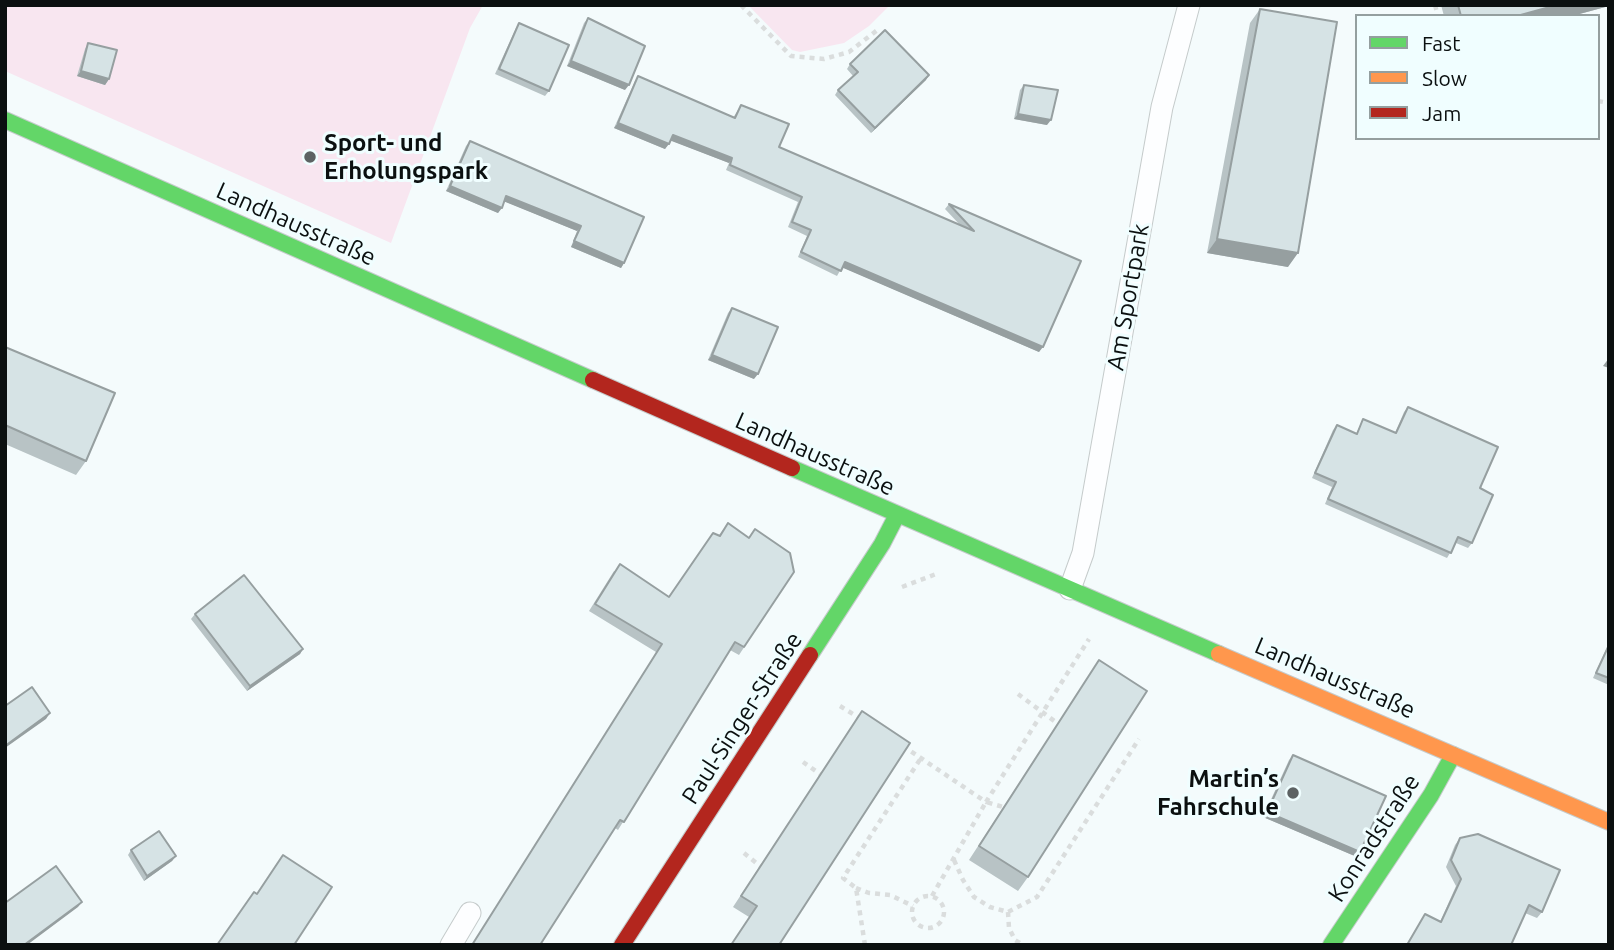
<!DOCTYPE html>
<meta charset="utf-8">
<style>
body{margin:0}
#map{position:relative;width:1614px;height:950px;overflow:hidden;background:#f4fbfc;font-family:Ubuntu,sans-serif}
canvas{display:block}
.frame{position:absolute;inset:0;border:7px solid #0b1010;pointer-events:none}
.legend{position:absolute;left:1355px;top:14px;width:245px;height:126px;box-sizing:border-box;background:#f0feff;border:2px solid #949f9f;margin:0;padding:9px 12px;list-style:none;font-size:21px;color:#0b1010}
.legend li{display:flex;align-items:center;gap:14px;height:35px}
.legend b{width:35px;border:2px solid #949f9f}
</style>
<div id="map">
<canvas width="1614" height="950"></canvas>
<div class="frame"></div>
<ul class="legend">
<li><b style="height:9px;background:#63d668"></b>Fast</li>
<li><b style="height:9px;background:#ff974d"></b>Slow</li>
<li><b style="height:9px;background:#b3261e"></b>Jam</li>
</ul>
</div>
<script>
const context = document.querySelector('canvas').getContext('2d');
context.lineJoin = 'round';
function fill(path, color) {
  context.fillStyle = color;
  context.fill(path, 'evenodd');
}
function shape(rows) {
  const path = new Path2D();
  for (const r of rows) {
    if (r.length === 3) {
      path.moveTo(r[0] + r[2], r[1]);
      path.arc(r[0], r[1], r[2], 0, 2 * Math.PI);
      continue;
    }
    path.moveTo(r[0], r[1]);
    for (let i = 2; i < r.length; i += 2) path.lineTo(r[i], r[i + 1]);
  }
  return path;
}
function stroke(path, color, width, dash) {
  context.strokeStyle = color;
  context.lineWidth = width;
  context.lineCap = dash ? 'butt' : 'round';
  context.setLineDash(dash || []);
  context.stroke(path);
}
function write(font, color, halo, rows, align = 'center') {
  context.font = font + ' Ubuntu,sans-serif';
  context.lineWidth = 6;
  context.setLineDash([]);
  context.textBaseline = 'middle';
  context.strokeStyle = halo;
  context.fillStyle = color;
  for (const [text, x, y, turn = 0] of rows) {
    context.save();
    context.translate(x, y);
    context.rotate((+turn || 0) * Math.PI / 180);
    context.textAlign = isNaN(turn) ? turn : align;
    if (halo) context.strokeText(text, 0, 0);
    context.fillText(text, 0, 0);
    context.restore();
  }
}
fill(shape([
 [5,5,483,5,470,28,391,243,5,71],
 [748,5,890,5,869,26,844,43,800,52,792,50]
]), '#f8e6f0');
const lane = shape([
 [1070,589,1083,553,1162,107,1189,5],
 [451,945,470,913]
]);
const fast = shape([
 [5,120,593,380],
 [792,468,1219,654],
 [810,655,882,544,897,515],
 [1331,945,1431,795,1453,755]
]);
const slow = shape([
 [1219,654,1609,822]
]);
const jam = shape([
 [593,380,792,468],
 [622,945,810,655]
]);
stroke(lane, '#c5cbcb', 23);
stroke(fast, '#c5cbcb', 18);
stroke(slow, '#c5cbcb', 18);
stroke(jam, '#c5cbcb', 18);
stroke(shape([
 [741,5,791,56,824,59,849,52,880,28],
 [1435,5,1438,16],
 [1598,101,1609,103],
 [902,587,936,574],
 [1018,694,1057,723],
 [840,706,861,719],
 [903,746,986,802,1089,639],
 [803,762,820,774],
 [744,853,760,866],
 [954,860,963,880,974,897,990,907,1008,912,1037,897,1139,739],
 [856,888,869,893,890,895,913,906],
 [928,912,16],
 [932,896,986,802,1003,807],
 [1008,912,1009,928,1015,940,1023,945],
 [865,945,856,888,843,878,921,758]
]), '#dadddd', 4.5, [5, 5]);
stroke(lane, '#fdfeff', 21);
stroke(fast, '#63d668', 16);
stroke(slow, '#ff974d', 16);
stroke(jam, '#b3261e', 16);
fill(shape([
 [1441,5,1609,5,1609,6,1572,16,1444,16],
 [1260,9,1288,267,1207,253,1250,23],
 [588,18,625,90,567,66,584,23],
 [519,23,549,91,545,96,495,74,516,28],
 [88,43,109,79,105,85,77,76,85,49],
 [850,64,926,80,871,133,835,95,838,90,853,76,847,69],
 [638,76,733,118,741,105,779,147,960,225,945,209,949,204,1081,261,1039,352,842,267,837,276,798,257,807,236,788,227,798,202,726,170,729,163,670,140,665,149,614,128,635,81],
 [1024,85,1047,125,1014,119,1020,90],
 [470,141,624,263,621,268,571,247,577,231,504,201,498,213,446,191,466,146],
 [732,308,754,379,708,360,728,313],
 [5,347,86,461,76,475,5,444],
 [1408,407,1480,488,1472,543,1468,548,1456,543,1447,558,1325,504,1332,487,1312,478,1333,430,1337,425,1356,434,1363,419,1395,433,1404,412],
 [728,523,794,572,739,655,730,650,618,830,615,828,656,652,589,611,614,571,669,597,719,535],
 [195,614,303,649,300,654,247,691,191,619],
 [1609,643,1609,685,1593,678],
 [1099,660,1028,877,1018,891,969,860],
 [854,723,779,945,749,917,733,907],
 [1293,755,1360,852,1357,857,1263,817,1289,760],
 [1460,838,1542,912,1537,918,1525,913,1511,945,1406,945,1425,914,1440,922,1456,886,1446,867,1455,845],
 [131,850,176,856,172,861,144,881,128,855]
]), '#b8c3c5');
fill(shape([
 [1557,5,1609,5,1609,6,1572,16,1517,16],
 [571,61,629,85,625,90,567,66],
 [81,71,109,79,105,85,77,76],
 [929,75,926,80,871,133,875,128],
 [1018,114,1051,120,1047,125,1014,119],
 [618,123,669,144,665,149,614,128],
 [673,135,732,158,729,163,669,140],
 [450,186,502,208,498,213,446,191],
 [506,196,581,226,577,231,503,201],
 [1217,239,1298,253,1288,267,1207,253],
 [574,241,624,263,621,268,571,247],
 [845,262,1043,347,1039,352,841,267],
 [712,355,758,374,754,379,708,360],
 [1609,358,1609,368,1603,366],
 [303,649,300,654,247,691,250,686],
 [50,713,46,719,5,748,5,746],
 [1267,812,1360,852,1357,857,1263,817],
 [176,856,172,861,144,881,147,876],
 [82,902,78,907,27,945,24,945]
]), '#969fa0');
const building = shape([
 [1458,5,1557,5,1517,16,1461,16,1458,5],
 [1260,9,1337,22,1298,253,1217,239,1260,9],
 [588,18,645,46,629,85,571,61,588,18],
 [519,23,569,45,549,91,499,69,519,23],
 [885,30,929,75,875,128,838,90,858,72,850,64,885,30],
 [88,43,117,50,109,79,81,71,88,43],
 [638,76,735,118,741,105,789,124,779,147,974,231,949,204,1081,261,1043,347,845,262,841,271,801,252,811,230,792,222,802,197,730,165,732,158,673,135,669,144,618,123,638,76],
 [1024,85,1058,90,1051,120,1018,114,1024,85],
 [470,141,644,217,624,263,574,241,581,226,506,196,502,208,450,186,470,141],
 [732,308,778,327,758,374,712,355,732,308],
 [5,347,115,393,86,461,5,425,5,347],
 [1408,407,1498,447,1480,488,1493,495,1472,543,1458,537,1451,553,1328,499,1336,482,1315,473,1337,425,1357,434,1363,419,1396,433,1408,407],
 [728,523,749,538,755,529,790,553,794,572,744,647,735,642,624,822,620,820,540,945,472,945,662,644,595,604,620,564,669,597,713,533,720,536,728,523],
 [244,575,303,649,250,686,195,614,244,575],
 [1609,645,1609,678,1596,673,1609,645],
 [1099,660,1147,691,1028,877,979,846,1099,660],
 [32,687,50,713,5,746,5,706,32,687],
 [862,711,910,743,779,945,731,945,757,906,741,896,862,711],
 [1293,755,1386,796,1360,852,1267,812,1293,755],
 [159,831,176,856,147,876,131,850,159,831],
 [1478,834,1560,870,1542,912,1529,905,1511,945,1407,945,1425,914,1441,922,1461,879,1451,860,1460,838,1478,834],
 [283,855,332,887,294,945,217,945,254,892,257,894,283,855],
 [56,866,82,902,24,945,5,945,5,903,56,866]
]);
fill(building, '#d6e3e5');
stroke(building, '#969fa0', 2);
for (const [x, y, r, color] of [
 [310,157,7,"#5d6263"],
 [1293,793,7,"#5d6263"]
]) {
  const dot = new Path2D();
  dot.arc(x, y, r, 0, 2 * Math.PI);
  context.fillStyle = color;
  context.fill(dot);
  stroke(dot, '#f0feff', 2.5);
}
write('bold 24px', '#0b1010', '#f0feff', [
 ["Sport- und",324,143],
 ["Erholungspark",324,171],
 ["Martin’s",1279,779,"right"],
 ["Fahrschule",1279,807,"right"]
], 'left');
write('24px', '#0b1010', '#f0feff', [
 ["Landhausstraße",296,224,24],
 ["Am Sportpark",1128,297,-80],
 ["Landhausstraße",815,454,24],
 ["Landhausstraße",1335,678,23],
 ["Paul-Singer-Straße",742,718,-57],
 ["Konradstraße",1374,838,-57]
]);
</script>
